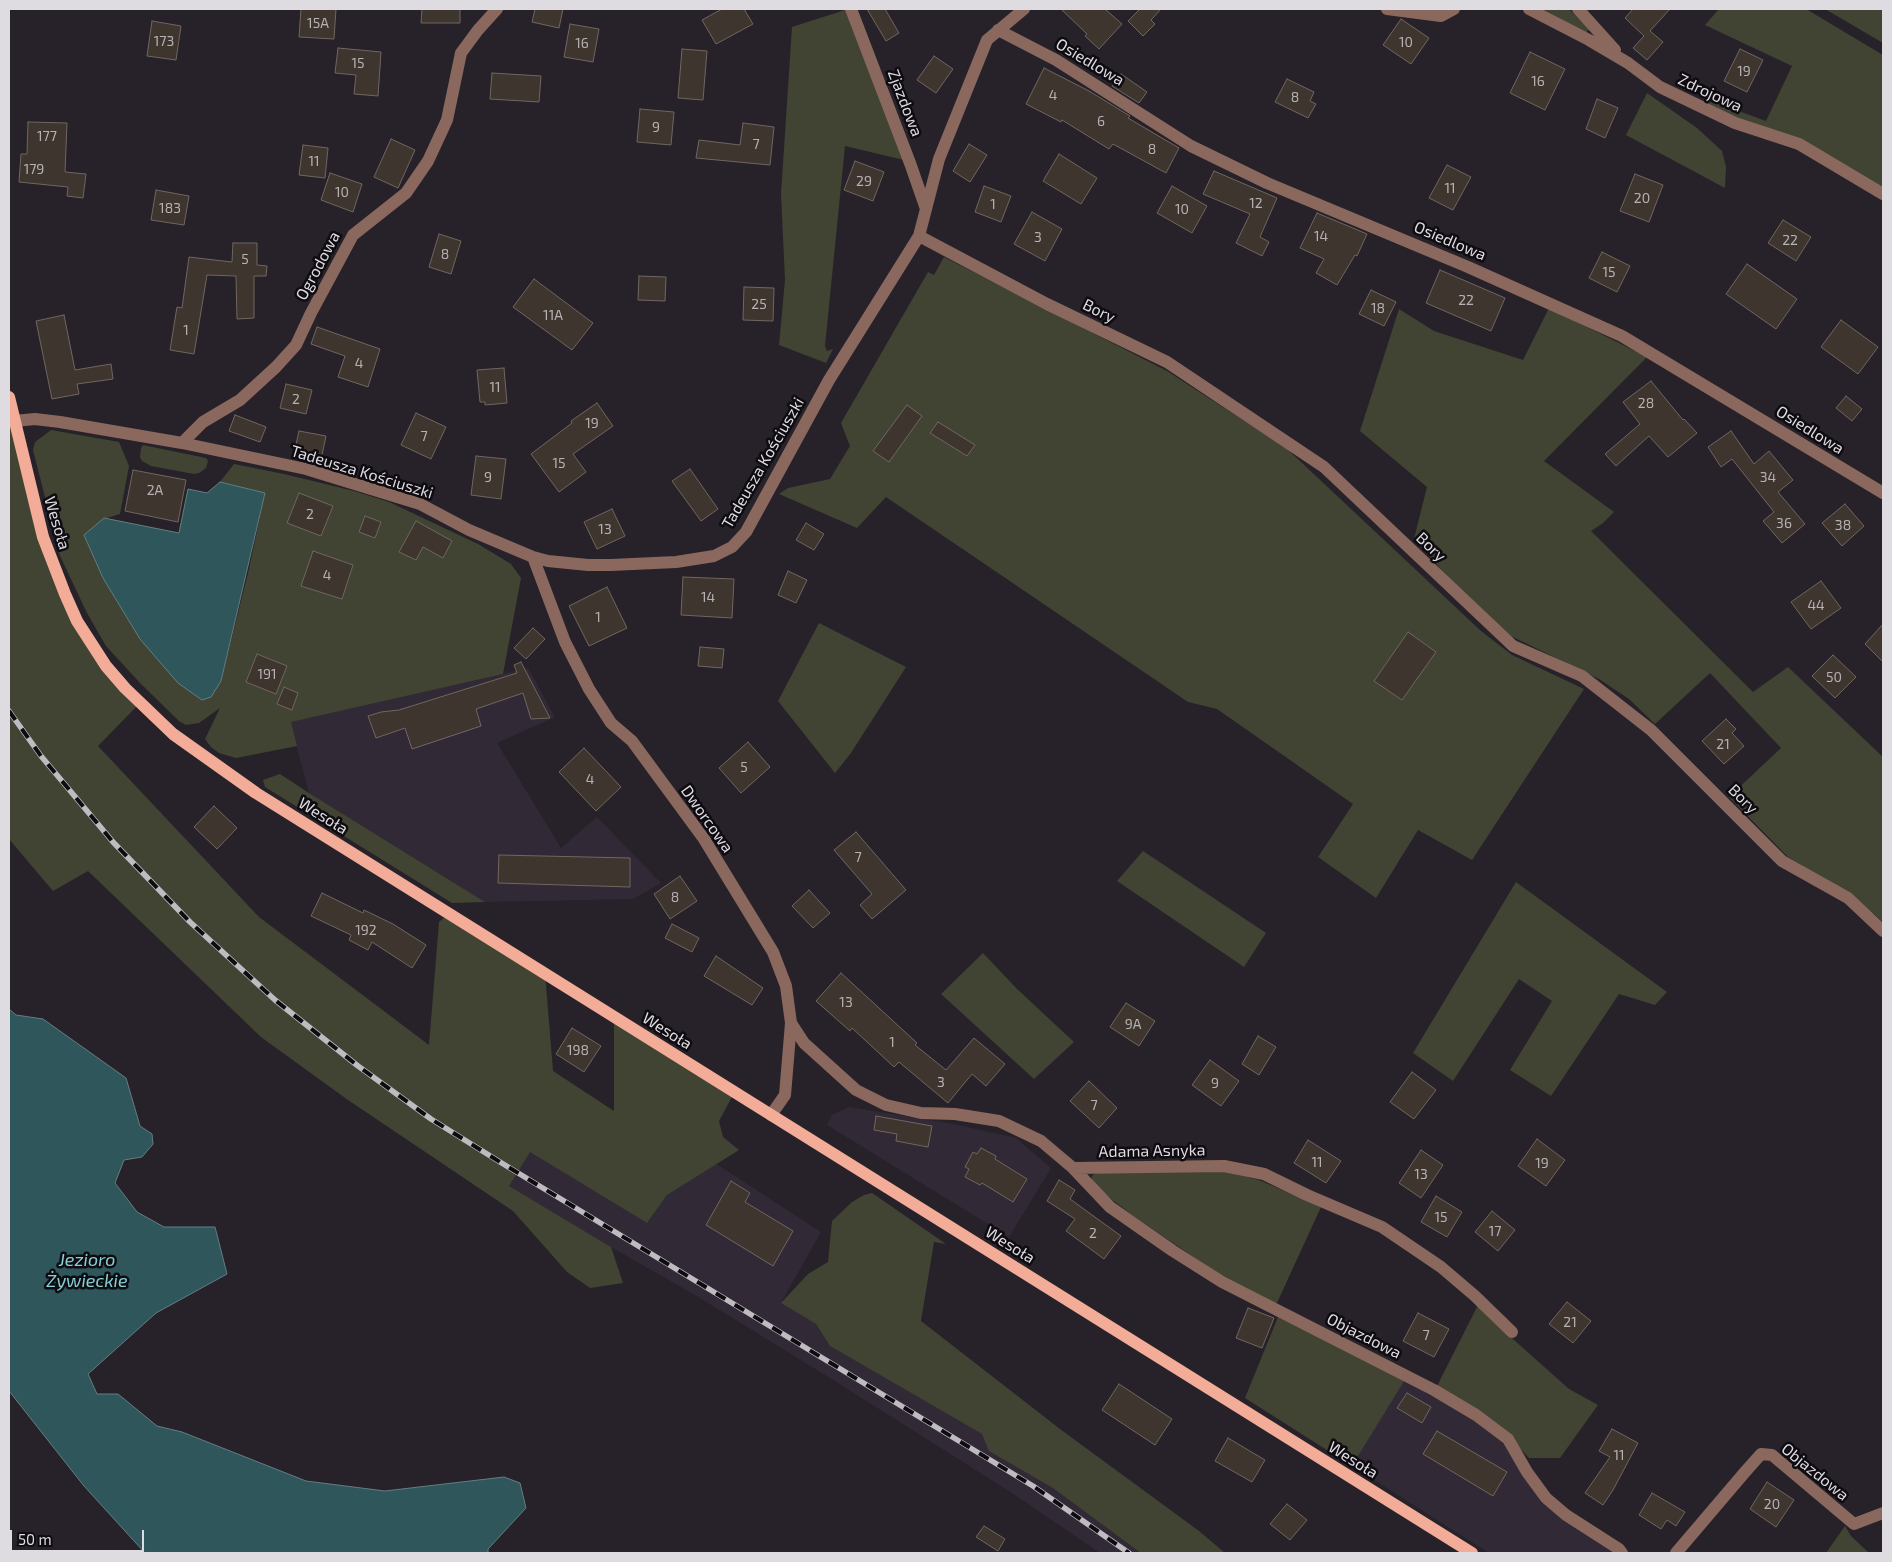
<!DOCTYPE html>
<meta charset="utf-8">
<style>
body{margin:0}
#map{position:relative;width:1892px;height:1562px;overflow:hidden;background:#27222a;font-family:"Exo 2",sans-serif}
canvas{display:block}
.frame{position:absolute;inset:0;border:10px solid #dedbe1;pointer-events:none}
.scale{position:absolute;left:10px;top:1530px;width:134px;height:22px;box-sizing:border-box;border:2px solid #dedbe1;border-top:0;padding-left:6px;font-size:15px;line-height:18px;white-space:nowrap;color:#dedbe1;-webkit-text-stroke:4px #0e0c10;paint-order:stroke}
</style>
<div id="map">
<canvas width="1892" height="1562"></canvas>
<div class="frame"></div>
<div class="scale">50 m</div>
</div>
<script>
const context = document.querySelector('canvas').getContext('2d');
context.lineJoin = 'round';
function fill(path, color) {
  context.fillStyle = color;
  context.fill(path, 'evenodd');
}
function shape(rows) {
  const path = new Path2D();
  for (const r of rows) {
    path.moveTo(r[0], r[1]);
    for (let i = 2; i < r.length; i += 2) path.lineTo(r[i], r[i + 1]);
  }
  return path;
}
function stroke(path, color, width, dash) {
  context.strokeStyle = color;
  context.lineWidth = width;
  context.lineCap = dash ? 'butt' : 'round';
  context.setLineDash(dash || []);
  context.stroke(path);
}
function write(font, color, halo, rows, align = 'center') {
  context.font = font + ' "Exo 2",sans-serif';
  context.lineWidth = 5;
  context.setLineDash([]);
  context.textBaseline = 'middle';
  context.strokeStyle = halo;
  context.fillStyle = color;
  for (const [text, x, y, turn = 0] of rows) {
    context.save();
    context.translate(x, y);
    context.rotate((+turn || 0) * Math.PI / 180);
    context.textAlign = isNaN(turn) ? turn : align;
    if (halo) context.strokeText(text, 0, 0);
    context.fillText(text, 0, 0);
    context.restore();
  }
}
fill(shape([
 [528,668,555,717,497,743,561,848,597,817,661,883,633,899,485,902,309,793,290,722],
 [849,1107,954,1124,1016,1138,1051,1168,1009,1237,827,1125,832,1115],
 [468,1114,647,1223,698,1152,821,1232,781,1303,816,1324,830,1346,982,1434,1158,1553,1100,1553,1012,1493,838,1383,700,1298,611,1247,443,1147],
 [1406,1378,1505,1440,1541,1503,1617,1553,1489,1553,1352,1466]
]), '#312936');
fill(shape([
 [1543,9,1569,9,1589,29,1586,33],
 [1719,9,1806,9,1883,55,1883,188,1707,105,1703,98,1766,121,1792,66,1705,25],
 [1825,9,1883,9,1883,43],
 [845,10,904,160,845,146,825,346,827,351,833,349,826,363,779,345,785,280,781,194,792,27],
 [1647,93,1697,128,1722,151,1726,167,1725,188,1626,135],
 [944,257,1167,371,1286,448,1481,631,1512,655,1584,689,1472,860,1418,830,1376,898,1318,857,1353,804,1217,709,1188,702,886,497,857,528,779,494,788,488,830,479,850,446,841,423,928,272,934,275],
 [1549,308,1647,357,1544,461,1614,512,1603,523,1591,531,1753,692,1788,667,1883,757,1883,922,1857,899,1788,857,1729,797,1781,748,1710,673,1655,724,1629,699,1599,679,1507,634,1472,604,1414,539,1427,487,1360,431,1399,309,1434,331,1523,360],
 [9,416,77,621,140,703,98,746,259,917,429,1045,439,922,449,913,545,973,553,1071,614,1111,614,1016,734,1093,719,1121,723,1137,739,1150,667,1195,647,1223,530,1152,509,1186,611,1247,623,1283,590,1288,567,1272,513,1211,348,1100,261,1037,88,871,53,891,9,839],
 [51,430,119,442,129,466,120,514,104,519,84,535,103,578,140,639,221,681,249,569,265,493,220,482,234,464,284,474,354,491,389,502,478,544,511,564,521,578,503,674,291,722,297,746,236,758,219,753,211,747,205,739,220,708,199,723,186,725,179,721,140,683,106,646,87,613,60,556,33,450,35,442],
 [143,445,206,458,208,461,206,468,199,473,194,474,151,466,142,461,140,457,141,448],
 [819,623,906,667,851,753,835,773,778,701],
 [280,774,309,793,485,902,452,903,265,787,263,780],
 [1143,851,1266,933,1244,967,1117,881],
 [1516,882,1667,992,1655,1005,1619,994,1551,1096,1510,1070,1552,1001,1519,979,1453,1081,1413,1053],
 [983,953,1016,988,1074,1042,1034,1079,941,994],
 [1219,1170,1259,1180,1321,1207,1276,1305,1223,1277,1135,1217,1098,1189,1091,1181,1092,1176,1096,1172],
 [872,1193,946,1244,934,1242,921,1321,1060,1429,1199,1531,1225,1553,1141,1553,1053,1488,989,1451,982,1434,830,1346,816,1324,781,1303,808,1274,828,1262,832,1221,852,1202,864,1195],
 [1478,1305,1514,1340,1569,1389,1598,1405,1560,1458,1529,1458,1499,1426,1437,1386],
 [1278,1317,1406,1378,1352,1466,1245,1398],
 [1845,1526,1851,1536,1869,1553,1826,1553]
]), '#414433');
const water = shape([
 [220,482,265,493,221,681,211,697,202,700,178,683,140,639,103,578,84,535,104,518,179,533,188,489,207,493,220,482],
 [9,1009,16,1015,43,1019,126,1078,140,1126,152,1134,153,1144,142,1157,124,1160,115,1183,137,1212,164,1227,215,1227,227,1274,156,1313,88,1374,97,1394,118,1394,157,1426,182,1432,306,1481,385,1491,504,1477,520,1483,526,1508,488,1549,488,1553,145,1553,84,1486,9,1391,9,1009]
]);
fill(water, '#2f565a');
stroke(water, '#647e82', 1);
const building = shape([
 [301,9,336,9,334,39,299,37,301,9],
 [422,9,460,9,460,23,421,23,422,9],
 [535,9,563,9,559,28,532,22,535,9],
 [722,9,744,9,753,24,716,44,702,20,722,9],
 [867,9,885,9,899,33,886,41,867,9],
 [1061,9,1105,9,1122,24,1099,49,1085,36,1087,34,1061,9],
 [1140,9,1161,9,1151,20,1155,24,1143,36,1128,21,1140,9],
 [1633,9,1670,9,1650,31,1663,42,1647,60,1633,48,1644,36,1625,18,1633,9],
 [1401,19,1429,38,1411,64,1383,45,1401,19],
 [152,21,181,26,176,60,147,56,152,21],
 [570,24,599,29,593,62,564,57,570,24],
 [338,48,381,52,378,96,354,94,356,75,335,73,338,48],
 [682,49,707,51,703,100,678,98,682,49],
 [1740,49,1763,60,1747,92,1724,81,1740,49],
 [1530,52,1565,69,1545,110,1510,93,1530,52],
 [934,56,953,69,936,93,917,80,934,56],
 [1044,68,1089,91,1130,116,1128,118,1179,148,1166,173,1113,144,1109,149,1062,120,1061,122,1026,104,1044,68],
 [492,73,541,76,539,102,490,99,492,73],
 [1121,74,1147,92,1139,103,1112,86,1121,74],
 [1287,79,1314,92,1310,101,1316,104,1308,118,1275,102,1287,79],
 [1597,99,1618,108,1605,138,1586,129,1597,99],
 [640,109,674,112,671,145,637,142,640,109],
 [28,122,67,123,65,172,86,174,83,198,67,196,68,187,19,182,21,154,27,154,28,122],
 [743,123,774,127,770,165,696,158,699,140,740,145,743,123],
 [391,139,415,150,398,188,374,177,391,139],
 [969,144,987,155,970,182,953,171,969,144],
 [303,145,328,148,325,178,299,175,303,145],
 [1059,154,1097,178,1081,204,1043,181,1059,154],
 [855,161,884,172,873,201,844,190,855,161],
 [1447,165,1471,177,1453,210,1429,198,1447,165],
 [1214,171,1277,198,1260,237,1269,242,1262,256,1236,243,1250,214,1203,194,1214,171],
 [330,173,362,184,353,212,321,200,330,173],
 [1635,174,1663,185,1649,222,1620,211,1635,174],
 [984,186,1011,196,1001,222,975,212,984,186],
 [1172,186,1207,206,1192,233,1157,213,1172,186],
 [156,190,189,196,184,225,151,220,156,190],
 [1032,212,1062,229,1045,261,1014,244,1032,212],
 [1317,213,1367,234,1357,256,1355,255,1337,285,1316,273,1324,259,1300,248,1317,213],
 [1783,220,1811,237,1796,261,1768,243,1783,220],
 [439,234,461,241,451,274,429,267,439,234],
 [233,243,257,243,257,265,267,266,266,276,254,276,254,318,237,319,236,276,207,275,194,354,170,350,177,307,182,308,189,257,232,262,233,243],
 [1602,252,1630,266,1617,292,1589,278,1602,252],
 [1747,264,1797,299,1776,329,1726,294,1747,264],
 [1440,270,1505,298,1491,331,1426,303,1440,270],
 [639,276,666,277,665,301,638,300,639,276],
 [534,279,593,323,572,350,513,307,534,279],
 [744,287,774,288,773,321,743,320,744,287],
 [1371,290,1396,302,1384,326,1359,314,1371,290],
 [64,315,75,370,111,364,113,379,77,384,79,394,52,399,36,321,64,315],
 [1841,320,1878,347,1858,374,1821,347,1841,320],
 [317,327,380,349,368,387,338,377,345,356,311,344,317,327],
 [504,368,507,403,485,405,485,402,480,402,477,370,504,368],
 [1651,381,1683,420,1684,419,1697,433,1668,457,1649,436,1616,466,1605,454,1640,424,1623,402,1651,381],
 [286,384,312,390,306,414,280,408,286,384],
 [1846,396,1862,409,1852,421,1836,408,1846,396],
 [597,403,613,426,573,454,586,472,559,492,531,454,572,423,571,421,597,403],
 [907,405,922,416,889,462,873,451,907,405],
 [416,413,446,427,431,459,401,445,416,413],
 [235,415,266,427,260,442,229,431,235,415],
 [938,422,975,445,967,456,930,433,938,422],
 [299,431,326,436,322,455,295,449,299,431],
 [1731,431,1754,464,1769,451,1793,480,1778,492,1805,524,1782,543,1763,521,1774,512,1732,459,1721,467,1708,447,1731,431],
 [476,456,506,459,501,499,471,495,476,456],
 [690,469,718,509,701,521,672,481,690,469],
 [133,470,186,480,178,522,125,511,133,470],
 [299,493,333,506,321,536,287,523,299,493],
 [1845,504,1864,526,1842,546,1822,523,1845,504],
 [612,509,625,536,597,549,584,522,612,509],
 [365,516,381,522,375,538,359,532,365,516],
 [416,521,452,541,443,558,423,547,416,560,399,552,416,521],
 [806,523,824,534,814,550,796,540,806,523],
 [313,551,353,565,342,599,301,586,313,551],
 [788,571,807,580,796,603,778,595,788,571],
 [683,577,734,579,732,618,681,615,683,577],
 [1821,581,1841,608,1811,629,1791,602,1821,581],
 [607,587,627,628,589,646,569,606,607,587],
 [1883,624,1883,662,1865,644,1883,624],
 [533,628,545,639,526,659,514,648,533,628],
 [1408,632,1436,652,1402,700,1374,681,1408,632],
 [700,647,724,649,722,668,698,666,700,647],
 [257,654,287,666,276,694,246,682,257,654],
 [1833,655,1856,677,1835,698,1812,676,1833,655],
 [521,662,550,718,531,719,523,693,476,709,481,726,412,749,405,728,376,738,368,716,381,712,399,710,517,673,514,665,521,662],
 [284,687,298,693,292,710,277,704,284,687],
 [1726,719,1736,729,1732,733,1744,746,1724,764,1702,741,1726,719],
 [748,742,770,767,741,793,719,768,748,742],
 [584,748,621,787,596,811,559,772,584,748],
 [214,806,237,828,217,849,194,827,214,806],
 [856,832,906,890,872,919,860,905,872,894,834,850,856,832],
 [499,855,630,858,630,887,498,883,499,855],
 [680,876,697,901,670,919,654,894,680,876],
 [809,890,830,913,813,928,792,906,809,890],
 [322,893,363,913,364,910,393,924,426,945,412,968,372,942,368,950,349,940,351,935,311,916,322,893],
 [672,924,699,938,692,952,665,938,672,924],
 [716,956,763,988,752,1005,704,976,716,956],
 [841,973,917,1043,915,1045,946,1070,974,1038,1005,1064,986,1086,972,1074,948,1103,899,1062,894,1067,852,1028,850,1031,816,1001,841,973],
 [1126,1003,1155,1021,1139,1046,1110,1027,1126,1003],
 [572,1028,601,1046,584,1072,556,1054,572,1028],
 [1258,1036,1276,1047,1259,1075,1242,1064,1258,1036],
 [1210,1060,1239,1081,1221,1106,1192,1085,1210,1060],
 [1412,1072,1436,1090,1414,1119,1390,1102,1412,1072],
 [1089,1081,1117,1108,1099,1128,1070,1101,1089,1081],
 [876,1116,932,1126,928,1147,896,1141,897,1134,874,1130,876,1116],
 [1537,1139,1565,1160,1546,1186,1518,1166,1537,1139],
 [1308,1140,1341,1161,1326,1183,1294,1163,1308,1140],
 [981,1148,996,1156,995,1159,1027,1179,1013,1202,982,1183,980,1185,965,1177,969,1169,965,1167,973,1152,977,1154,981,1148],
 [1421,1150,1443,1165,1421,1198,1399,1183,1421,1150],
 [1059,1180,1075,1190,1070,1199,1121,1236,1104,1259,1066,1231,1075,1219,1047,1201,1059,1180],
 [731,1181,750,1193,745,1202,793,1231,773,1266,706,1225,731,1181],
 [1436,1196,1462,1212,1447,1237,1421,1222,1436,1196],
 [1492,1211,1515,1230,1498,1251,1475,1232,1492,1211],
 [1567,1302,1591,1321,1573,1343,1549,1324,1567,1302],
 [1248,1308,1274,1318,1262,1348,1236,1338,1248,1308],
 [1418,1313,1449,1329,1434,1357,1403,1341,1418,1313],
 [1119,1384,1172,1419,1155,1445,1102,1410,1119,1384],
 [1407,1393,1431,1407,1422,1423,1397,1408,1407,1393],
 [1612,1429,1638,1443,1613,1490,1603,1505,1585,1493,1610,1457,1599,1451,1612,1429],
 [1437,1431,1507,1472,1493,1496,1423,1454,1437,1431],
 [1228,1438,1265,1460,1252,1482,1215,1461,1228,1438],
 [1767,1482,1794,1500,1776,1527,1750,1509,1767,1482],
 [1652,1493,1685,1512,1676,1526,1667,1520,1661,1529,1639,1515,1652,1493],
 [1287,1504,1307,1520,1290,1540,1270,1524,1287,1504],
 [984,1526,1005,1539,998,1551,976,1537,984,1526]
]);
fill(building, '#3e352f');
stroke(building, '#716660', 1);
stroke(shape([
 [851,9,910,163,926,209],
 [1387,9,1441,16,1454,9],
 [1529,9,1589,40,1628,63,1660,87,1735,123,1799,144,1883,194],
 [1578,9,1615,50],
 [998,30,1056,60,1191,146,1267,183,1468,267,1622,336,1883,493],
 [919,236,1047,304,1167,362,1324,467,1513,646,1582,676,1651,730,1782,861,1848,898,1883,931],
 [14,421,35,419,60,422,182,443,306,469,420,504,469,530,533,557,548,561,588,565,611,565,676,562,714,556,732,547,746,532,829,380,919,236,939,159,987,40,1024,9],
 [182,443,203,422,240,400,276,367,296,345,311,313,353,235,406,193,428,161,447,120,461,53,478,30,497,9],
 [533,557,565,642,589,689,611,723,632,741,704,839,773,952,786,986,791,1023,785,1095,771,1115],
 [791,1023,804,1043,856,1090,886,1105,921,1113,955,1114,999,1121,1041,1141,1073,1168,1224,1166,1264,1174,1307,1195,1382,1227,1441,1267,1475,1296,1512,1332],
 [1073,1168,1110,1207,1173,1251,1222,1282,1434,1390,1476,1415,1508,1439,1527,1472,1546,1498,1566,1515,1619,1549,1622,1553],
 [1676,1553,1745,1472,1761,1454,1772,1455,1854,1524,1883,1513]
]), '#8b685e', 12);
stroke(shape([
 [9,397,43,537,65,594,77,621,106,666,125,688,173,734,256,793,1472,1553]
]), '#f3ac98', 12);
const rail = shape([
 [9,711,41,756,113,842,190,922,275,1000,358,1066,431,1119,500,1162,1033,1486,1129,1553]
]);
stroke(rail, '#bebbc1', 5.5);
stroke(rail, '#0e0c10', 4, [11]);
write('14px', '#b6b2b4', null, [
 ["15A",318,23],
 ["173",164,41],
 ["10",1406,42],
 ["16",582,43],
 ["15",358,63],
 ["19",1744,71],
 ["16",1538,81],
 ["4",1053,95],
 ["8",1295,97],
 ["6",1101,121],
 ["9",656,127],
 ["177",47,136],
 ["7",756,144],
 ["8",1152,149],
 ["11",314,161],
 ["179",34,169],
 ["29",864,181],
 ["11",1450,188],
 ["10",342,192],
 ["20",1642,198],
 ["12",1256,203],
 ["1",993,204],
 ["183",170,208],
 ["10",1182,209],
 ["14",1321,236],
 ["3",1038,237],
 ["22",1790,240],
 ["8",445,254],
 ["5",245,259],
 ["15",1609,272],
 ["22",1466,300],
 ["25",759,304],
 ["18",1378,308],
 ["11A",553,315],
 ["1",186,330],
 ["4",359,363],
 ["11",495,387],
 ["2",296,399],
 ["28",1646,403],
 ["19",592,423],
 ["7",424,436],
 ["15",559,463],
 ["9",488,477],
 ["34",1768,477],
 ["2A",155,490],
 ["2",310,514],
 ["36",1784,523],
 ["38",1843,525],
 ["13",605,529],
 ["4",327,575],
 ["14",708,597],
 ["44",1816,605],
 ["1",598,617],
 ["191",267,674],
 ["50",1834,677],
 ["21",1723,744],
 ["5",744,767],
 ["4",590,779],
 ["7",858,857],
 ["8",675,897],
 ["192",366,930],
 ["13",846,1002],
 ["9A",1133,1024],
 ["1",892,1042],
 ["198",578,1050],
 ["3",941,1082],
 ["9",1215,1083],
 ["7",1094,1105],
 ["11",1317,1162],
 ["19",1542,1163],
 ["13",1421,1174],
 ["15",1441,1217],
 ["17",1495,1231],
 ["2",1093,1233],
 ["21",1570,1322],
 ["7",1426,1335],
 ["11",1619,1455],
 ["20",1772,1504]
]);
write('16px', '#dedbe1', '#0e0c10', [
 ["Osiedlowa",1090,62,31],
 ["Zdrojowa",1710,93,25],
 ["Zjazdowa",905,103,69],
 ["Osiedlowa",1450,241,23],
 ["Ogrodowa",318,266,-62],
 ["Bory",1099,311,26],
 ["Osiedlowa",1810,430,32],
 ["Tadeusza Kościuszki",763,463,-60],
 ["Tadeusza Kościuszki",362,472,17],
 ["Wesoła",57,523,73],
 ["Bory",1431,547,44],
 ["Bory",1743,799,45],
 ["Wesoła",323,816,32],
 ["Dworcowa",707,819,55],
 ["Wesoła",667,1031,32],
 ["Adama Asnyka",1152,1151,-1],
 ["Wesoła",1010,1245,32],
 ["Objazdowa",1364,1336,27],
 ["Wesoła",1353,1460,32],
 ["Objazdowa",1815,1472,39]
]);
write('italic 18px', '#86d1d8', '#0e0c10', [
 ["Jezioro",87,1260],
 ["Żywieckie",87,1281]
]);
</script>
